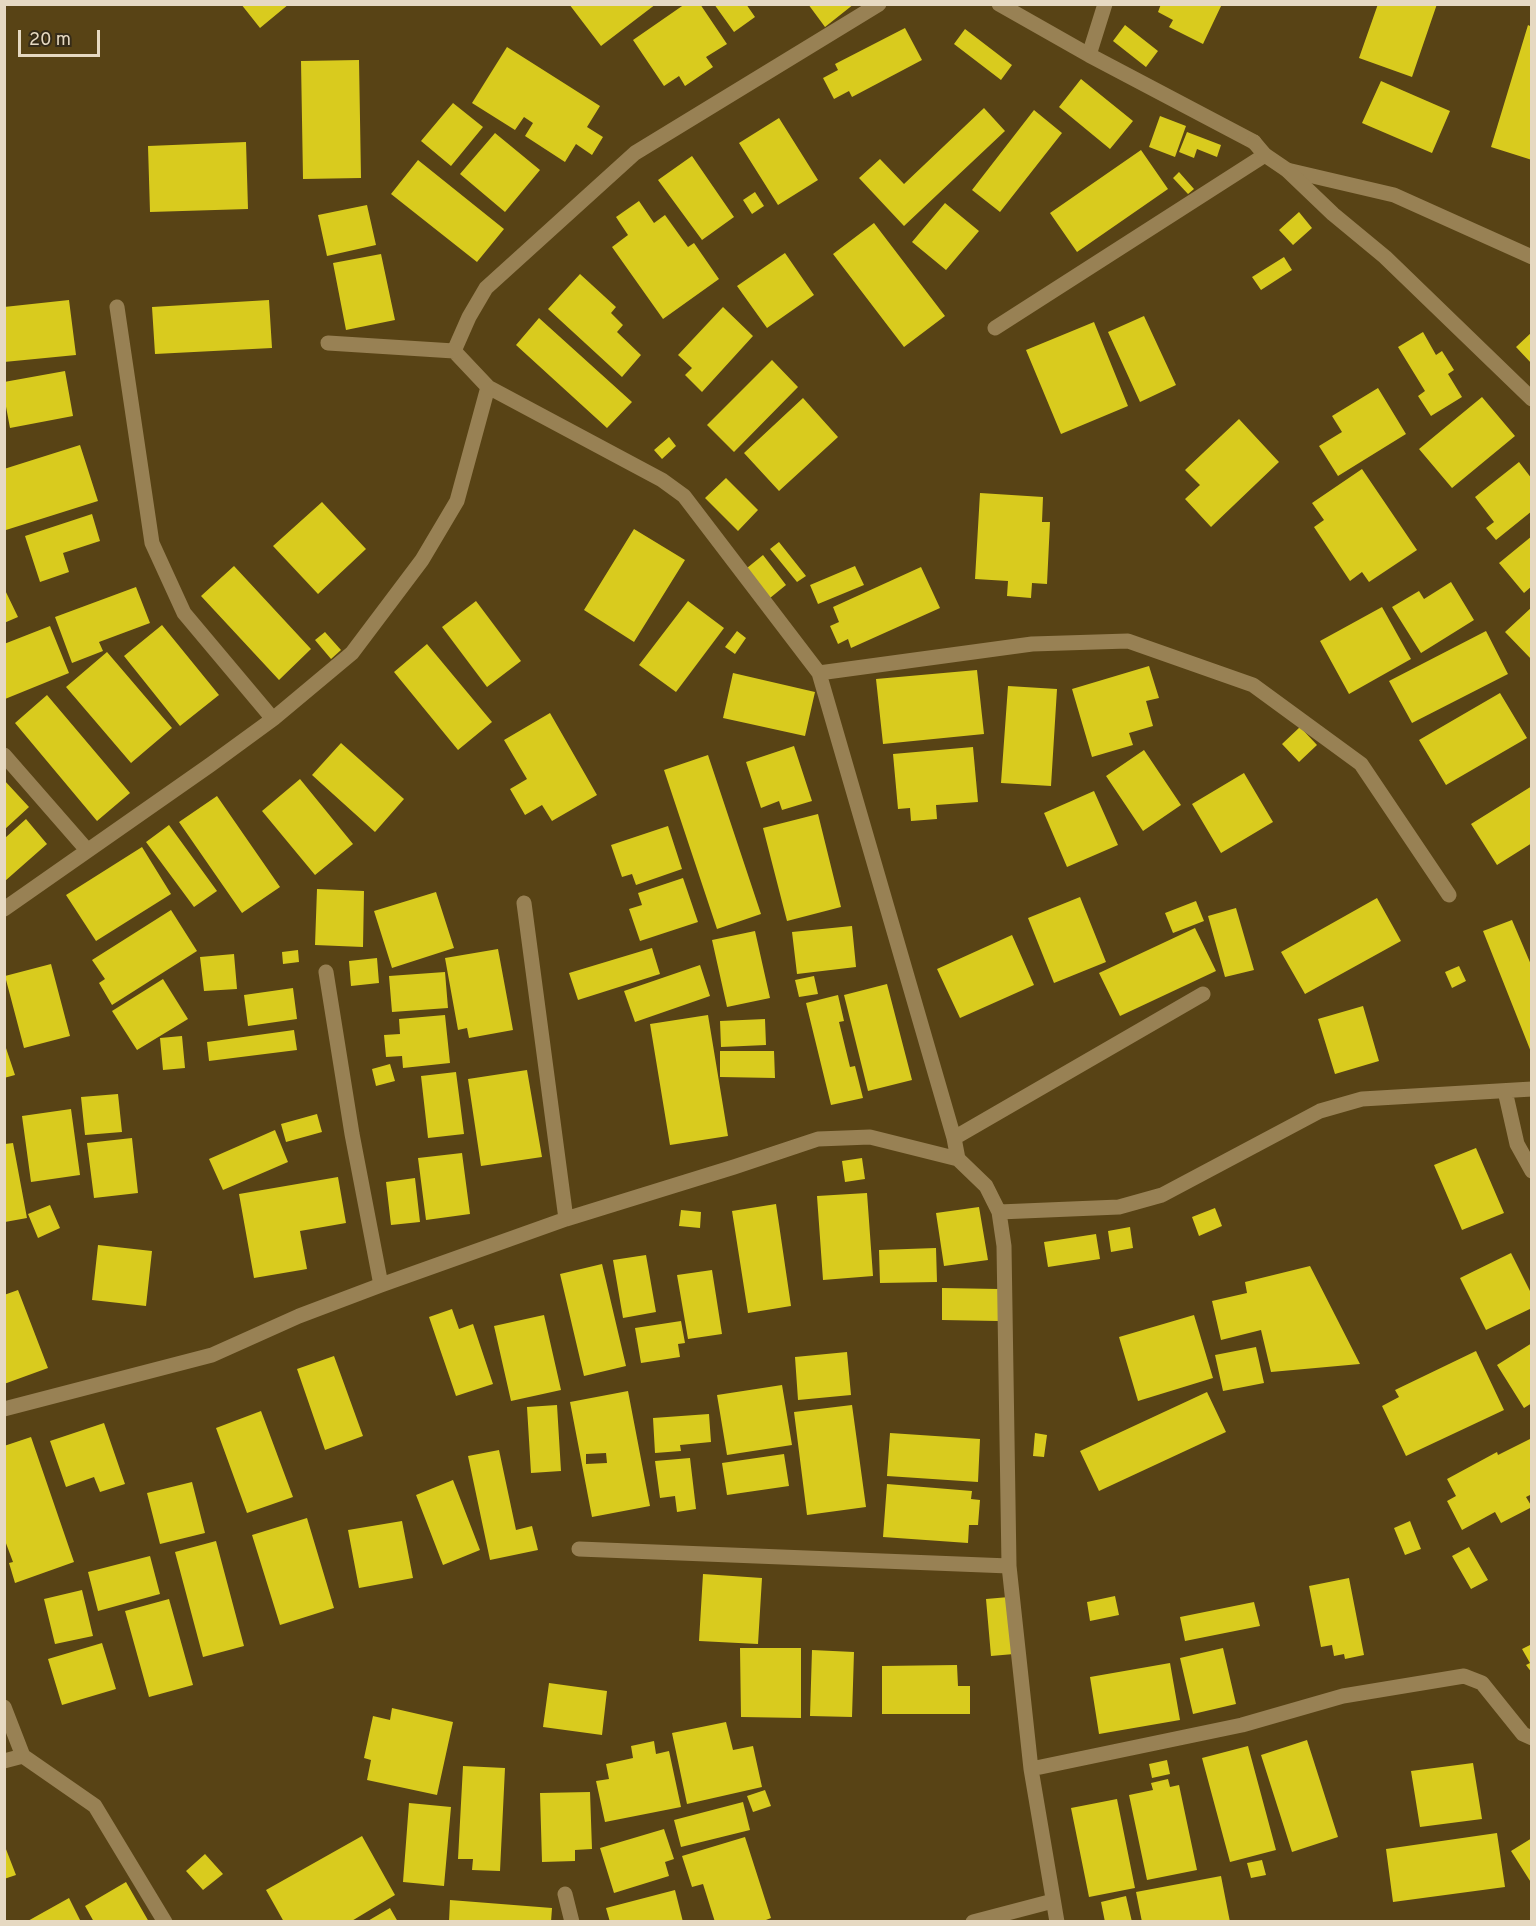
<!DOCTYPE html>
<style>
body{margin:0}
#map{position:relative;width:1536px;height:1926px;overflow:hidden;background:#584315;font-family:Overpass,sans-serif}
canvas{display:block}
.frame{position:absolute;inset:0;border:6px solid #e6d9c2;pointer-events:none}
.scale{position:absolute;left:18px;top:30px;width:82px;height:27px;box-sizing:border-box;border:3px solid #e6d9c2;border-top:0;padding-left:8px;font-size:18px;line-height:21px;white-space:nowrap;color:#e6d9c2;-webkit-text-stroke:4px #352b18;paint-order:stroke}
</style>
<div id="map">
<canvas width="1536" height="1926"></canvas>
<div class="frame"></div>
<div class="scale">20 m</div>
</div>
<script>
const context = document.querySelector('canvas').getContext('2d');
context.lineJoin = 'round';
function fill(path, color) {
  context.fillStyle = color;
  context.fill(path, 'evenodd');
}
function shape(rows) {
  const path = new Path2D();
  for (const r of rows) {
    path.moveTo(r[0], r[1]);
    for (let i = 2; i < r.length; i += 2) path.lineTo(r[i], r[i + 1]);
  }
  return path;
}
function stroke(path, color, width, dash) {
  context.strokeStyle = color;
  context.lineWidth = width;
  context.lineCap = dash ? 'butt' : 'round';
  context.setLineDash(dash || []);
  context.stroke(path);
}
fill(shape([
 [241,4,289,4,260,28],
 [569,4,656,4,601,46],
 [685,4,700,4,727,44,706,57,713,67,685,86,679,76,664,86,633,40],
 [714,4,746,4,755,17,734,32],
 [808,4,854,4,825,27],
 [1161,4,1222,4,1203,44,1169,27,1173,20,1158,12],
 [1378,4,1437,4,1412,77,1359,58],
 [1125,25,1158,51,1146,67,1113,41],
 [1528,25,1532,27,1532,160,1491,147],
 [905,28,922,60,852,97,849,91,834,99,823,78,838,70,835,64],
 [965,29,1012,65,1001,80,954,44],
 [507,47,600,106,587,127,603,137,592,155,576,144,565,162,525,136,533,123,524,117,515,130,472,103],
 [359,60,361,178,303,179,301,61],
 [1081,79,1133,121,1110,149,1059,107],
 [1381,81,1450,111,1432,153,1362,123],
 [453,103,483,127,451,166,421,141],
 [984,108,1005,131,904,226,859,178,880,159,904,184],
 [1034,110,1062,133,1000,212,972,190],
 [1160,116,1186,126,1175,157,1149,147],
 [779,118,818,180,778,205,739,143],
 [1187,132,1221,145,1217,157,1197,149,1194,158,1179,152],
 [495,133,540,170,505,212,460,174],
 [246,142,248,209,150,212,148,146],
 [1141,150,1168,189,1077,252,1050,213],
 [692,156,734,217,702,240,658,180],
 [418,160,504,229,477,262,391,194],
 [1179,172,1194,189,1188,194,1173,178],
 [755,192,764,206,752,214,743,200],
 [639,201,654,223,665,215,688,247,694,243,719,279,663,319,612,247,628,235,616,217],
 [945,203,979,231,946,270,912,242],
 [367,205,376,245,327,256,318,215],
 [1299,212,1312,228,1293,245,1279,230],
 [874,223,945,316,904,347,833,254],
 [785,253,814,295,767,328,737,286],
 [381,254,395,320,346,330,333,263],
 [1284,257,1292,270,1261,290,1252,277],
 [580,274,616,307,611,313,623,325,617,332,641,355,622,377,548,309],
 [69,300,76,355,4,362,4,307],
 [269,300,272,348,155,354,152,307],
 [723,307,753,336,702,392,685,375,692,368,678,355],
 [1144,316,1176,385,1140,402,1108,332],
 [539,318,632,402,607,428,516,345],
 [1094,322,1128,406,1061,434,1026,350],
 [1423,332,1436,355,1442,351,1454,370,1448,374,1462,397,1431,416,1418,396,1425,391,1398,347],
 [1532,332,1532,364,1516,347],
 [772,360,798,387,734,452,707,425],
 [65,371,73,416,10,428,4,396,4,382],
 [1378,388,1406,434,1338,476,1319,446,1342,432,1332,416],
 [1482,397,1515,436,1452,488,1419,449],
 [803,398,838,437,779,491,744,453],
 [1239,419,1279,462,1211,527,1185,499,1200,485,1185,470],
 [669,437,676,446,662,459,654,450],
 [80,445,98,501,6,530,4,525,4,469],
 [1519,462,1532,479,1532,511,1496,540,1486,528,1494,522,1475,497],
 [1362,469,1417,550,1369,582,1362,572,1350,581,1314,527,1324,520,1312,503],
 [726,478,758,510,738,531,705,498],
 [980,493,1043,497,1042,522,1050,522,1047,584,1032,583,1031,598,1007,596,1008,581,975,579],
 [322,502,366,549,318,594,273,546],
 [92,514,100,541,63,553,69,572,40,582,25,536],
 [634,529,685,560,634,642,584,610],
 [1532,536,1532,586,1524,593,1499,563],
 [779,542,806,576,797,582,770,549],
 [763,555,786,585,770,598,747,568],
 [234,566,311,649,279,680,201,596],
 [855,566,864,585,818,604,810,585],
 [921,567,940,608,851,648,848,639,838,644,830,626,839,622,833,607],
 [1451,582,1474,620,1421,653,1392,607,1419,591,1424,599],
 [136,587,150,623,99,642,103,651,72,663,55,617],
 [4,588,18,617,4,623],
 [476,601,521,661,487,687,442,627],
 [688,601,724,628,676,692,639,665],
 [1382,607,1411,659,1349,694,1320,641],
 [1532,607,1532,660,1505,632],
 [162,625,219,695,180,726,124,656],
 [50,626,69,673,5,699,4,644],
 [737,631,746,638,735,654,725,647],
 [1486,631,1508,674,1412,723,1389,681],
 [325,632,341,650,331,659,315,640],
 [427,644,492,722,458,750,394,672],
 [107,652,172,728,131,763,66,687],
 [1149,666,1159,698,1146,701,1153,726,1129,733,1133,745,1092,757,1072,689],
 [977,670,984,734,883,744,876,679],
 [733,673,815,692,805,736,723,718],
 [1008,686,1057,689,1051,786,1001,783],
 [1500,693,1527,738,1446,785,1419,740],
 [47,695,130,793,97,821,15,723],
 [550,713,597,795,552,821,542,805,525,815,510,789,527,779,504,740],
 [1300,727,1317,745,1299,762,1282,744],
 [341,743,404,799,375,832,312,775],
 [794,746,812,801,782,810,779,801,761,808,746,762],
 [973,747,978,802,936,805,937,819,911,821,910,808,898,809,893,754],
 [1144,750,1181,805,1143,831,1106,776],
 [708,755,761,914,717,929,664,770],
 [1244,773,1273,822,1221,853,1192,804],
 [300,779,353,844,315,875,262,811],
 [4,780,29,807,4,830],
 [1532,786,1532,843,1497,865,1471,824],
 [1094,791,1118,845,1067,867,1044,813],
 [217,796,280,887,242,913,179,822],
 [818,814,841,907,787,921,763,828],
 [26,819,47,844,5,881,5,838],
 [169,825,217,891,194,907,146,842],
 [668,826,682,869,636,885,632,874,622,877,611,845],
 [142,847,171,894,96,941,66,895],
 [683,878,698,922,640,941,629,909,642,905,638,893],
 [317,889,364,891,363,947,315,945],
 [436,892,454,948,392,968,374,911],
 [1080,897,1106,962,1054,983,1028,918],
 [1377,898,1401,941,1305,994,1281,952],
 [1196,901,1204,921,1173,933,1165,913],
 [1236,908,1254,970,1225,977,1208,916],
 [171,910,197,951,112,1005,99,983,105,979,92,960],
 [1512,920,1532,967,1531,1052,1483,931],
 [852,926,856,967,797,974,792,932],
 [1195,928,1216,971,1120,1016,1099,973],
 [755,931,770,998,727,1007,712,940],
 [1012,935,1034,985,960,1018,937,969],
 [652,948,660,974,578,1000,569,973],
 [498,949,513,1030,469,1038,467,1028,458,1030,445,958],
 [298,950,299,962,283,964,282,952],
 [234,954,237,989,204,991,200,957],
 [377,958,379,983,351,986,349,961],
 [51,964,70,1036,24,1048,5,976],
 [700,965,710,996,635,1022,624,991],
 [1459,966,1466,981,1452,988,1445,972],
 [445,972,448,1008,392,1012,389,976],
 [814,976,818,994,799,997,795,980],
 [163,979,188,1019,137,1050,112,1011],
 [887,984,912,1080,868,1091,844,995],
 [293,988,297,1019,248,1026,244,995],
 [838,995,844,1021,839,1022,850,1067,855,1066,863,1098,831,1105,806,1003],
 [1363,1006,1379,1061,1335,1074,1318,1019],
 [445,1015,450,1063,403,1068,402,1056,386,1057,384,1035,400,1034,399,1019],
 [708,1015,728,1136,670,1145,650,1024],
 [765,1019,766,1045,721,1047,720,1021],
 [294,1030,297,1050,209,1061,207,1042],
 [182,1036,185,1068,163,1070,160,1038],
 [4,1042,15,1075,4,1078],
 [720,1051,774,1051,775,1078,720,1077],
 [390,1064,395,1081,376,1086,372,1069],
 [527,1070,542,1157,481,1166,468,1079],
 [456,1072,464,1134,428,1138,421,1076],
 [118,1094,122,1132,85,1135,81,1097],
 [71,1109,80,1175,31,1182,22,1116],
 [317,1114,322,1132,286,1142,281,1124],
 [275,1130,288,1162,223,1190,209,1159],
 [132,1138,138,1193,94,1198,87,1143],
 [13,1143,27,1218,5,1222,5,1144],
 [1476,1148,1504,1213,1462,1230,1434,1165],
 [462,1153,470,1214,426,1220,418,1158],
 [862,1158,865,1179,845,1182,842,1161],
 [338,1177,346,1223,300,1231,307,1269,254,1278,239,1194],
 [415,1178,420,1222,391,1225,386,1182],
 [867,1193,873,1276,823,1280,817,1196],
 [776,1204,791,1306,748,1313,732,1211],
 [50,1205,60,1228,38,1238,28,1214],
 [979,1207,988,1260,944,1266,936,1213],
 [1215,1208,1222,1226,1199,1236,1192,1217],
 [681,1210,701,1212,700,1228,679,1226],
 [1130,1227,1133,1248,1111,1252,1108,1231],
 [1096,1234,1100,1259,1048,1267,1044,1242],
 [98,1245,152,1251,146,1306,92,1300],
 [936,1248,937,1282,880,1283,879,1250],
 [1511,1253,1532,1295,1532,1308,1486,1330,1460,1278],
 [646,1255,656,1312,623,1318,613,1260],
 [602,1264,626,1366,584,1376,560,1274],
 [1310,1266,1360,1364,1271,1372,1261,1330,1221,1340,1212,1301,1247,1293,1245,1282],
 [712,1270,722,1334,688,1339,677,1275],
 [942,1288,999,1289,998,1321,942,1320],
 [18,1290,48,1368,4,1384,4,1295],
 [452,1309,459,1329,473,1324,493,1384,456,1396,429,1317],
 [544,1315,561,1390,511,1401,494,1326],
 [1194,1315,1213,1378,1138,1401,1119,1337],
 [681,1321,685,1343,678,1344,680,1357,641,1363,635,1328],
 [1532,1343,1532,1403,1524,1408,1497,1365],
 [1256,1347,1264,1383,1223,1391,1215,1355],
 [1476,1351,1504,1410,1406,1456,1382,1406,1399,1397,1395,1390],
 [847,1352,851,1395,798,1400,795,1357],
 [334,1356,363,1436,325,1450,297,1369],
 [782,1385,792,1445,727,1455,717,1395],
 [628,1391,650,1506,592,1517,570,1402],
 [606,1453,607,1463,586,1464,586,1454],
 [1207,1392,1226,1432,1099,1491,1080,1451],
 [557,1405,561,1471,531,1473,527,1407],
 [852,1405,866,1507,807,1515,794,1412],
 [261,1411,293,1497,247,1513,216,1428],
 [709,1414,711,1442,680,1445,681,1451,655,1453,653,1418],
 [104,1423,125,1484,100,1492,94,1477,66,1487,50,1441],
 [890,1433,980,1439,978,1482,887,1476],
 [1035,1433,1047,1435,1044,1457,1033,1456],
 [31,1437,74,1562,15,1583,9,1563,13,1562,4,1538,4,1446],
 [1532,1438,1532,1494,1526,1497,1532,1507,1501,1523,1495,1512,1462,1530,1447,1501,1456,1496,1447,1479,1497,1452,1498,1455],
 [499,1450,516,1530,532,1526,538,1550,490,1560,468,1456],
 [784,1454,789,1486,727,1495,722,1463],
 [690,1458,696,1509,677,1512,675,1496,660,1498,655,1461],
 [453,1480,480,1550,443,1565,416,1495],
 [192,1482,205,1533,160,1544,147,1493],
 [887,1484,972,1491,971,1499,980,1500,978,1525,969,1525,968,1543,883,1537],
 [307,1518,334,1608,280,1625,252,1535],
 [402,1521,413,1578,359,1588,348,1530],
 [1410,1521,1421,1549,1405,1555,1394,1528],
 [216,1541,244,1646,203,1657,175,1552],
 [1469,1547,1488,1580,1471,1589,1452,1556],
 [150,1556,160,1594,98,1611,88,1572],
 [703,1574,762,1578,758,1644,699,1641],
 [1349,1578,1364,1655,1345,1659,1344,1654,1334,1656,1332,1645,1321,1647,1309,1586],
 [82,1590,93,1636,55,1644,44,1599],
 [1115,1596,1119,1615,1090,1621,1087,1602],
 [1009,1597,1014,1654,991,1656,986,1599],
 [169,1599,193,1685,149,1697,125,1611],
 [1254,1602,1260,1626,1185,1641,1180,1617],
 [102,1643,116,1689,62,1705,48,1659],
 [1532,1644,1532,1673,1526,1665,1530,1663,1522,1649],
 [740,1648,801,1648,801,1718,741,1717],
 [1223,1648,1236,1704,1193,1714,1180,1658],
 [812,1650,854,1652,852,1717,810,1716],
 [1170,1663,1180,1720,1099,1734,1090,1677],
 [957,1665,958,1686,970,1686,970,1714,882,1714,882,1666],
 [549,1683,607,1691,602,1735,543,1727],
 [392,1708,453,1722,437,1795,367,1780,371,1760,364,1758,373,1716,390,1720],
 [726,1722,733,1750,753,1746,762,1787,687,1804,672,1733],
 [1307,1740,1338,1837,1292,1852,1261,1755],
 [654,1741,656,1754,669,1751,681,1807,605,1822,596,1781,609,1779,606,1764,633,1758,631,1746],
 [1248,1746,1276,1850,1230,1862,1202,1758],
 [1167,1760,1170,1774,1152,1778,1149,1764],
 [1473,1763,1482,1819,1420,1827,1411,1771],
 [463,1766,505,1768,500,1871,472,1870,473,1859,458,1859],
 [1168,1779,1170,1787,1179,1785,1197,1870,1147,1880,1129,1795,1153,1790,1151,1783],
 [765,1790,771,1806,753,1812,747,1796],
 [590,1792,592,1849,575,1850,575,1861,542,1862,540,1793],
 [1117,1799,1135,1888,1089,1897,1071,1808],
 [743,1802,750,1830,681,1847,674,1820],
 [409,1803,451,1807,444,1886,403,1882],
 [664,1829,674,1859,665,1862,669,1876,614,1893,600,1848],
 [1497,1833,1505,1887,1393,1902,1386,1849],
 [362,1836,395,1895,350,1922,284,1922,266,1890],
 [745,1837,771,1918,761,1922,715,1922,703,1884,692,1887,682,1856],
 [1532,1838,1532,1884,1511,1851],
 [4,1844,16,1875,4,1879],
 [205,1854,223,1874,203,1890,186,1871],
 [1262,1860,1266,1875,1251,1878,1247,1863],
 [1221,1876,1230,1922,1142,1922,1136,1892],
 [126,1882,149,1922,94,1922,85,1906],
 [675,1890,683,1922,610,1922,606,1908],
 [1126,1896,1132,1922,1105,1922,1101,1902],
 [69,1898,81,1922,26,1922],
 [450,1900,552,1908,551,1922,449,1922],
 [390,1908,398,1922,366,1922]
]), '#d9cb1e');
stroke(shape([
 [999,4,1089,55,1254,142],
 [1089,55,1105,4],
 [1287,170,1394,195,1532,257],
 [117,307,152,543,184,613,273,719],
 [995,328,1265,155],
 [328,343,454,351,488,387,662,480,684,496,819,673,954,1138,958,1159,986,1186,999,1212,1004,1246,1009,1566,1031,1769,1057,1922],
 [454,351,469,317,486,288,635,153,879,4],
 [819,673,1032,644,1128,641,1253,685,1361,764,1449,895],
 [4,755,87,850],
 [524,903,566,1219],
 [4,909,210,765,273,719,352,653,422,560,457,501,488,387],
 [326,972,352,1134,381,1285],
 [1505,1091,1517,1144,1532,1171],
 [954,1138,1203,994],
 [999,1212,1119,1207,1162,1195,1320,1111,1362,1099,1532,1089],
 [4,1409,212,1355,299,1316,381,1285,566,1219,734,1167,818,1139,870,1137,958,1159],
 [579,1549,1009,1566],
 [4,1707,23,1756,95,1806,165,1922],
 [4,1761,23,1756],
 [1031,1769,1242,1725,1343,1696,1464,1676,1482,1683,1523,1734,1532,1738],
 [565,1894,572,1922],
 [973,1922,1053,1901]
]), '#988154', 15);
stroke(shape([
 [1254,142,1265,155,1287,170,1333,214,1385,257,1532,399]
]), '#988154', 15);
</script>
